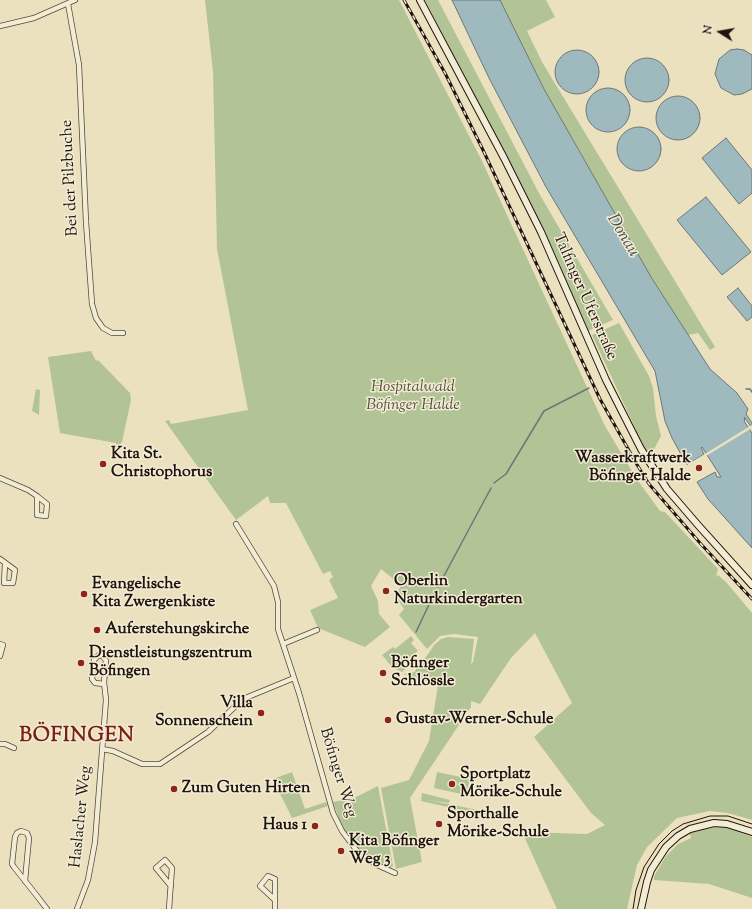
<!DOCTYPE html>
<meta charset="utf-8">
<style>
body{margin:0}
#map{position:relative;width:752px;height:909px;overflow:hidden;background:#ebe1bf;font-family:"Sorts Mill Goudy",serif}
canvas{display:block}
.north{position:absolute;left:700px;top:12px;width:40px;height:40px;-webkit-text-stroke:3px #f2ecd5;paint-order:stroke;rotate:281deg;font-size:11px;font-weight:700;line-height:16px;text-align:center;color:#1f130d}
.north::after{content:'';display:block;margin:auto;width:14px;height:18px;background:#1f130d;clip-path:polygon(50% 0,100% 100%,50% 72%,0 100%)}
</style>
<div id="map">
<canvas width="752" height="909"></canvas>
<div class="north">N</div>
</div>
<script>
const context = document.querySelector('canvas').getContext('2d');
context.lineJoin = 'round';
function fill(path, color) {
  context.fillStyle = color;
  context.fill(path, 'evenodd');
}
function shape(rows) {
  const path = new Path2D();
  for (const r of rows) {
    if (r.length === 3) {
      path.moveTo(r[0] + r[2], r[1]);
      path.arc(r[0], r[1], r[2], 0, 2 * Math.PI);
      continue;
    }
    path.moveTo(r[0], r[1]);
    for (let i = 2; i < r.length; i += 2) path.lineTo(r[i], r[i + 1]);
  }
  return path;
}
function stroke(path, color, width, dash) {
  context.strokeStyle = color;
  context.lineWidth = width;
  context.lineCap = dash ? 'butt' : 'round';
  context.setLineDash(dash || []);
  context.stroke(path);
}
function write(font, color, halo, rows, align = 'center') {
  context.font = font + ' "Sorts Mill Goudy",serif';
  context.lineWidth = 3;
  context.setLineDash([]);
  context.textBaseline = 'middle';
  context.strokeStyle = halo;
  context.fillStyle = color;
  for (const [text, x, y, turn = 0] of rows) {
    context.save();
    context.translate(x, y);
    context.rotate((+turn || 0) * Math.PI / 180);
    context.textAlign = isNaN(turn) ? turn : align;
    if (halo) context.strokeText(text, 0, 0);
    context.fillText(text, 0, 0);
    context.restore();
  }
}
fill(shape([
 [205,0,399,0,481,159,605,426,636,478,660,511,665,512,718,569,716,577,718,575,726,582,752,613,752,820,728,813,710,811,677,818,647,847,637,865,627,909,557,909,522,832,587,834,605,825,591,813,534,737,572,703,535,633,511,658,480,704,471,701,471,707,410,798,422,862,396,869,381,788,409,780,429,741,438,685,403,674,415,672,418,663,426,657,434,645,441,639,448,637,474,639,471,664,473,662,478,637,454,634,440,636,427,649,399,615,404,609,396,597,401,585,381,569,371,586,378,601,379,614,390,627,365,647,318,628,310,610,338,598,329,580,333,577,330,571,323,574,286,503,270,503,268,496,236,520,165,421,169,420,171,424,248,410,217,249,213,72],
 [425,0,438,0,540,195,613,320,588,331,542,225],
 [500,0,546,0,555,17,527,31,542,62,715,347,710,350,698,333,688,335,651,277,544,89],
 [619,323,649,376,653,388,656,416,661,436,651,455,648,457,633,432,636,430,592,335],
 [91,351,96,361,100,379,96,361,98,360,130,393,131,400,122,442,117,447,116,443,60,433,48,357],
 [36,389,40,390,39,415,32,411],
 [411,636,414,640,411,643,418,651,403,662,407,668,402,672,392,667,382,655,393,647,395,649],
 [292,772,305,809,326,802,328,806,292,818,273,779],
 [437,772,470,779,466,795,434,788],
 [378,786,393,866,390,868,373,860,358,848,342,827,333,802,354,798],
 [422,793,450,800,449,803,428,800,498,814,497,818,421,801],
 [717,827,728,828,752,837,752,898,709,884,654,880,654,876,666,856,678,844,691,838,690,833]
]), '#b2c496');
const water = shape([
 [452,0,500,0,544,89,651,277,710,369,737,393,748,409,746,414,752,423,752,428,744,417,745,420,744,421,752,433,752,548,708,499,697,482,715,472,717,477,721,477,702,447,701,448,704,454,687,465,672,438,665,421,655,371,546,187,489,78,452,0],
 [737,49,744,50,752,55,752,89,742,94,734,95,721,88,715,74,719,59,730,50,737,49],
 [577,72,22],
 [647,80,22],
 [608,110,22],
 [678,118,22],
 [639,149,22],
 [726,138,752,170,752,193,739,204,702,158,726,138],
 [706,197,751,252,722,275,677,220,706,197],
 [738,288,752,306,752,317,747,321,727,297,738,288]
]);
fill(water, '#9fbabe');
stroke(water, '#6c7777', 1);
fill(shape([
 [752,425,752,428,706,456,688,466,685,466,686,464,687,465]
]), '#ebe1bf');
stroke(shape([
 [746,389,750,389,752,392],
 [494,483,506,474,544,411,589,388],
 [438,587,491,488],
 [416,632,435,592]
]), '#6c7777', 1.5);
const street = shape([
 [68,4,79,65,86,222,92,304,96,318,103,328,112,333,123,333],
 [0,26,34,18,75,0],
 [0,478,28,490,37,496,47,504,46,516,37,515,37,496],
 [236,524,274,586,278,602,278,629,299,693,333,813,342,831,357,851,375,864,395,873],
 [0,559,15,570,13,583,4,583,5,564],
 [0,644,3,645,0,656],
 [283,644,317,630],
 [0,744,5,744,14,748],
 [102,749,113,751,142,764,160,764,208,732,243,699,294,678],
 [25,881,29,838,27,833,21,831,17,833,15,837,12,864,14,867,37,896,47,909],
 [77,909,88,880,95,842,106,700,104,682,106,661,103,656,99,655,94,660,92,679,95,683,104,684],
 [169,909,170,895,172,868,165,860,156,868,171,886],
 [275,909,275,879,268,876,260,886,275,900]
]);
const secondary = shape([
 [420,0,504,158,541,232,606,380,641,449,667,489,698,525,752,585],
 [641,909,647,882,651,870,666,847,678,836,690,829,714,823,727,824,752,832]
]);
stroke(street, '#52463a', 6);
stroke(secondary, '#1f130d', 8);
stroke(street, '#f2ecd5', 4.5);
stroke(secondary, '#f2ecd5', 6);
stroke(shape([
 [633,909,636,890,644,867,659,844,672,831,683,824,710,816,728,816,752,824]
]), '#1f130d', 1);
const rail = shape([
 [404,0,445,73,483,150,600,399,636,463,649,484,700,543,752,599]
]);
stroke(rail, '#1f130d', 3);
stroke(rail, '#f2ecd5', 1.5, [4.5]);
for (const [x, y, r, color] of [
 [103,464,4,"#8f2418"],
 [699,468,4,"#8f2418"],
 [386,591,4,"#8f2418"],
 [84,594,4,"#8f2418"],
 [97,630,4,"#8f2418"],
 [81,663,4,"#8f2418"],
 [383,673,4,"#8f2418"],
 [261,713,4,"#8f2418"],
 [388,720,4,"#8f2418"],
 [452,784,4,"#8f2418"],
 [174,789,4,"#8f2418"],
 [439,824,4,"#8f2418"],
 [315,826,4,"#8f2418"],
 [341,851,4,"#8f2418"]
]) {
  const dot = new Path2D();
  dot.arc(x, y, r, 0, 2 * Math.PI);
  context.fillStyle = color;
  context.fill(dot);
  stroke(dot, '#f2ecd5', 1.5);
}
write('16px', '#1f130d', '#f2ecd5', [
 ["Bei der Pilzbuche",71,178,-93],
 ["Talfinger Uferstraße",584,297,66],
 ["Böfinger Weg",337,773,73],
 ["Haslacher Weg",82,817,-84]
]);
write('italic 16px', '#52513d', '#f2ecd5', [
 ["Hospitalwald",413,388],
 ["Böfinger Halde",413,406]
]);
write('bold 16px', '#1f130d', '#f2ecd5', [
 ["Kita St.",111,455],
 ["Christophorus",111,473],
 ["Wasserkraftwerk",691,459,"right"],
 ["Böfinger Halde",691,477,"right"],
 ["Oberlin",394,582],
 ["Naturkindergarten",394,600],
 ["Evangelische",92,585],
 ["Kita Zwergenkiste",92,603],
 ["Auferstehungskirche",105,630],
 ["Dienstleistungszentrum",89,654],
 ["Böfingen",89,672],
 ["Böfinger",391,664],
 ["Schlössle",391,682],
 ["Villa",253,704,"right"],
 ["Sonnenschein",253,722,"right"],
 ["Gustav-Werner-Schule",396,720],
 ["Sportplatz",460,775],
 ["Mörike-Schule",460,793],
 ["Zum Guten Hirten",182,789],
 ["Sporthalle",447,815],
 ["Mörike-Schule",447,833],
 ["Haus 1",307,826,"right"],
 ["Kita Böfinger",349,842],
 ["Weg 3",349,860]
], 'left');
write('italic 17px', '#4c4d4b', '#f2ecd5', [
 ["Donau",622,236,59]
]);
context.letterSpacing = '1px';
write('bold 20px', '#7a1f14', '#f2ecd5', [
 ["BÖFINGEN",77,738]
]);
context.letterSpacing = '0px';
</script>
